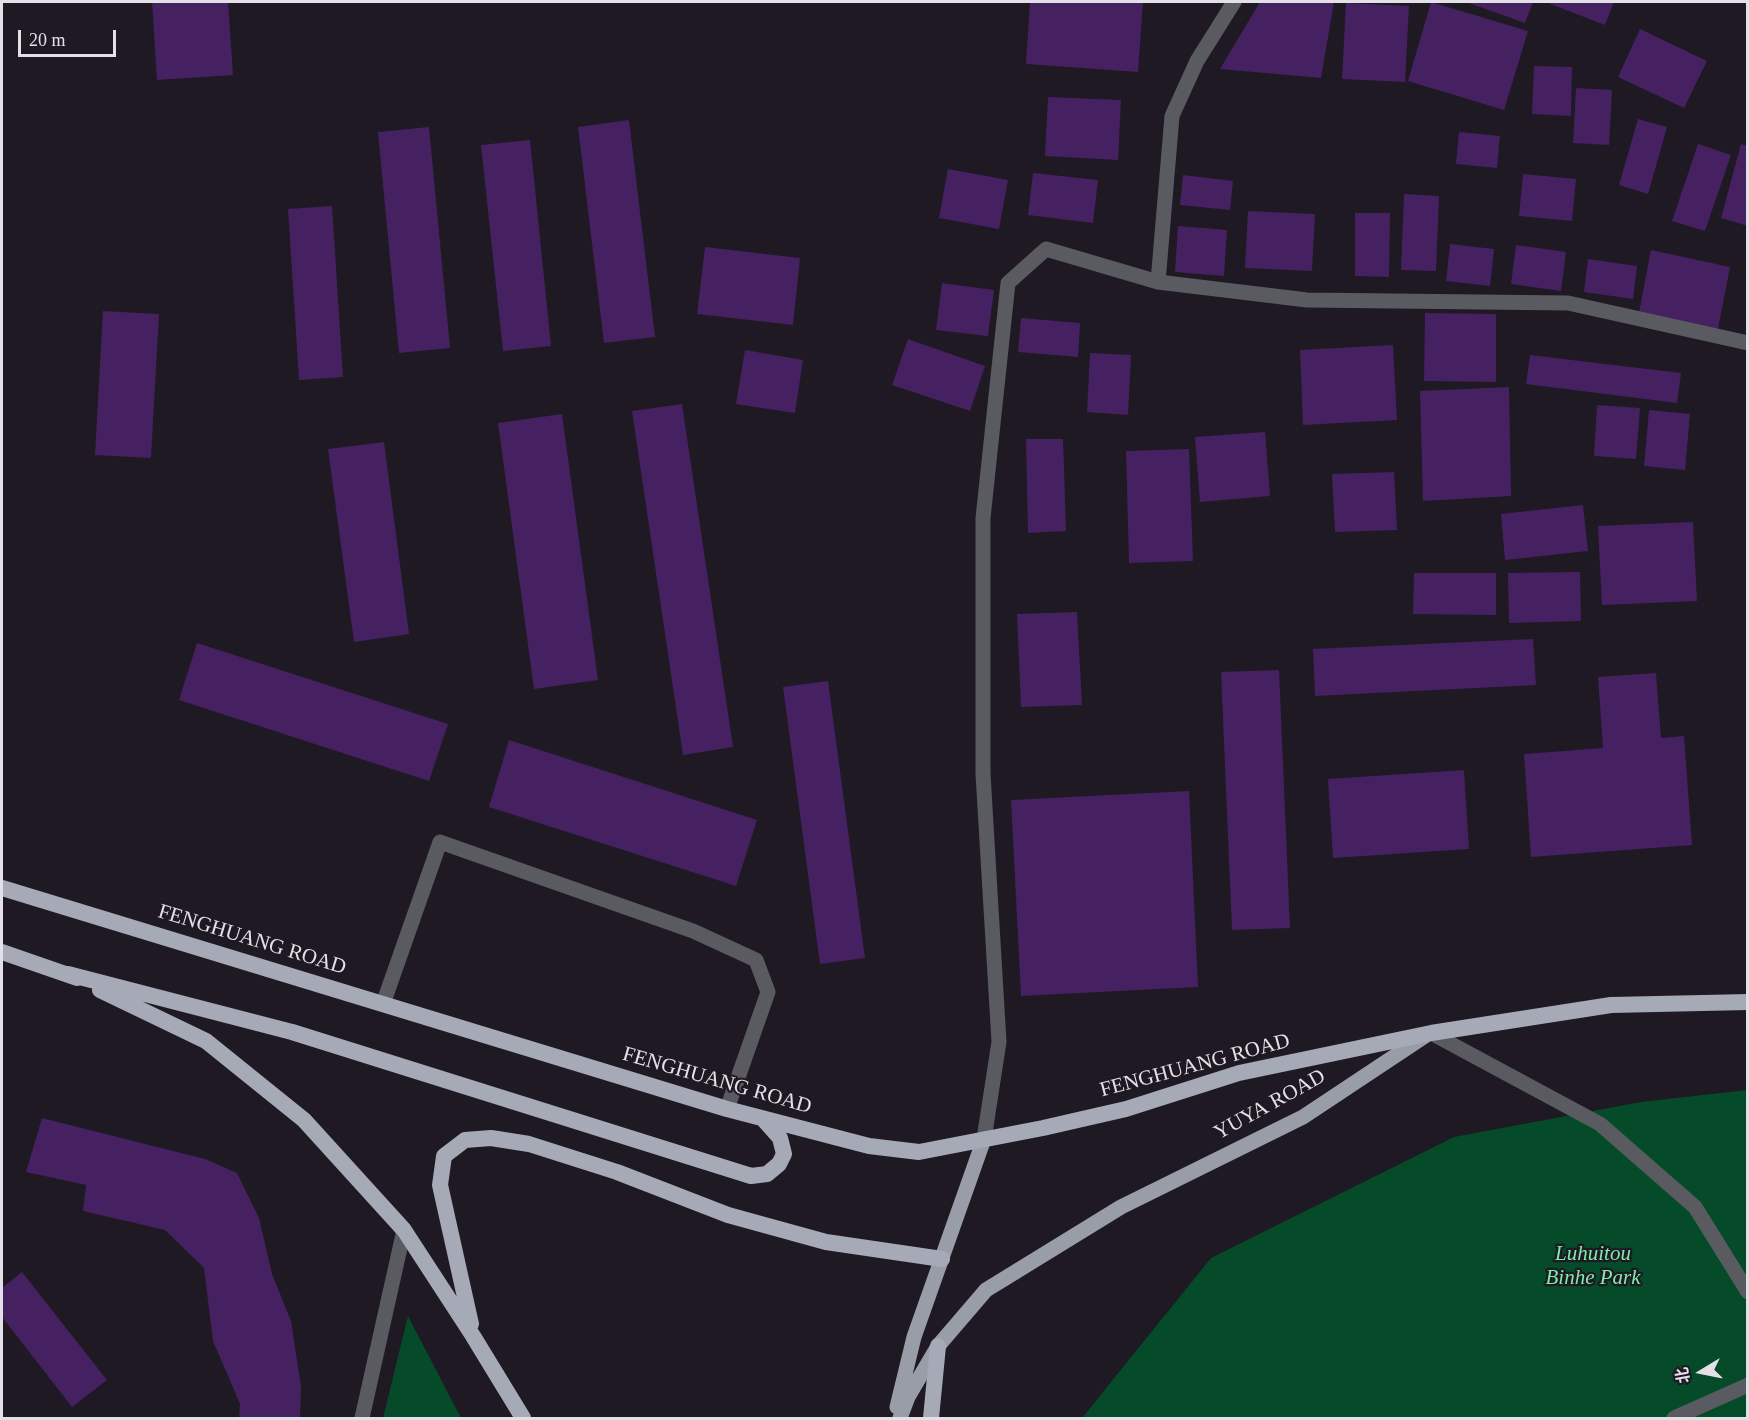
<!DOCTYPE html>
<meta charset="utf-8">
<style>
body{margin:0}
#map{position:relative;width:1749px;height:1420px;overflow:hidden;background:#1e1923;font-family:"Times New Roman","Noto Sans SC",serif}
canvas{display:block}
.frame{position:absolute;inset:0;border:3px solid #e3e0e7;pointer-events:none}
.north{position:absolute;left:1671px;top:1342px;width:60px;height:60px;-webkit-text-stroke:4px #1e1923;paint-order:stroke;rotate:260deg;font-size:16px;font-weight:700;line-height:24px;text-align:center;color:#e3e0e7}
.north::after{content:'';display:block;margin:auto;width:21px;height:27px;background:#e3e0e7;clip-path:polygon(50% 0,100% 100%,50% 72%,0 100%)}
.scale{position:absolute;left:18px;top:30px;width:98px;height:27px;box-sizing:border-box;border:3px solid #e3e0e7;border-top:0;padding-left:8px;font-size:18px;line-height:21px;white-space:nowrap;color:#e3e0e7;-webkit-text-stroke:4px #1e1923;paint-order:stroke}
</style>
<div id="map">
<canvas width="1749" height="1420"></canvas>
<div class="frame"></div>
<div class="north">北</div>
<div class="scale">20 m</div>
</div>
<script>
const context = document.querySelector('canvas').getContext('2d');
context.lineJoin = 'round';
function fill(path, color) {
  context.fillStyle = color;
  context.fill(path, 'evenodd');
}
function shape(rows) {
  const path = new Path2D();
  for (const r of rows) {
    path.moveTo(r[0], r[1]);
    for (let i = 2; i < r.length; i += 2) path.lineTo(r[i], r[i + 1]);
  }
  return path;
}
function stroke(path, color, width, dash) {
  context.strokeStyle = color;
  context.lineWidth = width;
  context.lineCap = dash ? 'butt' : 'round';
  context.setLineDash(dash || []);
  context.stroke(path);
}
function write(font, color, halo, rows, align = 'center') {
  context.font = font + ' "Times New Roman",serif';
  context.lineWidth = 4.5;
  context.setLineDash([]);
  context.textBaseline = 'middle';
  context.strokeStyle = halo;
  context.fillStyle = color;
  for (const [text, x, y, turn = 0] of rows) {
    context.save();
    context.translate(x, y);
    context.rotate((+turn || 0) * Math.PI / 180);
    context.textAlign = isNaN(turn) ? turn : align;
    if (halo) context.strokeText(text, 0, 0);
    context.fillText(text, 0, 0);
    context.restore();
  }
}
fill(shape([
 [1747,1090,1747,1418,1082,1418,1211,1258,1454,1137,1641,1102],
 [408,1316,461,1418,383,1418]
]), '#054a29');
fill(shape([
 [152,2,228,2,233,75,157,80],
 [1030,2,1143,2,1138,72,1026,64],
 [1260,2,1334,2,1321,78,1220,69],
 [1431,2,1528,31,1504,110,1408,81],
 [1466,2,1533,2,1525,23],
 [1549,2,1614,2,1605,25,1548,3],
 [1346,3,1409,6,1405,82,1342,79],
 [1640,29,1707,61,1684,108,1618,77],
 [1534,66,1572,67,1571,116,1532,114],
 [1576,88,1612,90,1609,145,1573,143],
 [1048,97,1121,100,1118,160,1045,156],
 [1638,119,1667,127,1648,194,1619,185],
 [629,120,655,337,604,343,578,127],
 [429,127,450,348,399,353,378,132],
 [1459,132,1500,136,1497,168,1456,164],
 [530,140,551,346,503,351,481,145],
 [1698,144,1731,155,1705,231,1672,221],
 [1741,144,1748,146,1748,226,1721,218],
 [948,169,1008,180,999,229,939,218],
 [1033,173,1098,180,1093,223,1028,215],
 [1523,174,1576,179,1572,221,1519,216],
 [1183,175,1233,181,1230,210,1180,205],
 [1404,194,1439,196,1436,271,1401,270],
 [332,206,343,377,299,380,288,209],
 [1248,211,1315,214,1312,271,1245,268],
 [1355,213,1390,213,1389,277,1355,276],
 [1178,226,1227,230,1224,276,1175,272],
 [1450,244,1494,249,1490,286,1446,281],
 [1516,245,1566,252,1561,291,1511,284],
 [705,247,800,258,793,325,697,314],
 [1651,250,1730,267,1717,334,1638,318],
 [1588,259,1637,266,1633,299,1584,292],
 [942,283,994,290,988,336,936,330],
 [103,311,159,314,151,458,95,455],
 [1425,313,1496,314,1496,382,1424,381],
 [1021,318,1080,323,1078,357,1018,352],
 [908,339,985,366,970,411,892,385],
 [1393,345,1397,420,1303,425,1300,350],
 [745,350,803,360,795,413,736,404],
 [1090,353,1131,355,1128,415,1087,412],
 [1530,355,1681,373,1677,403,1526,384],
 [1509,387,1511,496,1423,501,1420,391],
 [682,404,733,747,683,755,632,411],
 [1597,405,1640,408,1636,459,1594,456],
 [1649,410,1690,414,1685,470,1644,466],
 [562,414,598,680,534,689,498,423],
 [1265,432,1270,496,1200,502,1195,437],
 [1026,439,1063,439,1066,531,1028,533],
 [384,442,409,634,354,642,328,449],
 [1189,449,1193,561,1129,563,1126,451],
 [1394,472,1397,530,1335,532,1332,474],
 [1583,505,1588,551,1505,560,1501,514],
 [1693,522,1697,601,1602,605,1598,526],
 [1580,572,1581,621,1509,623,1508,573],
 [1414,573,1496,573,1496,615,1413,614],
 [1077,612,1082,705,1021,707,1017,614],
 [1533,639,1536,685,1315,696,1313,649],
 [197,643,448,724,429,781,179,700],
 [1279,670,1290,928,1232,930,1221,672],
 [1656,673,1661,738,1684,736,1692,845,1531,857,1524,754,1603,748,1598,677],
 [828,681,865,958,820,964,783,687],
 [509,740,757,820,736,886,489,807],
 [1464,770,1469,849,1333,858,1328,779],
 [1189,791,1198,987,1021,996,1011,800],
 [42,1118,205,1159,237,1173,259,1218,272,1274,291,1321,301,1387,300,1418,239,1418,240,1404,213,1341,204,1268,165,1230,83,1211,86,1185,26,1172],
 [22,1272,107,1380,72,1407,2,1317,2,1288]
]), '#452161');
stroke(shape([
 [383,1004,440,842,693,931,756,960,768,992,727,1109],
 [1674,1418,1748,1385]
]), '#595b61', 15);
stroke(shape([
 [1158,282,1307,300,1568,303,1748,343],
 [984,1139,999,1042,983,774,983,518,1008,283,1046,249,1158,282,1172,116,1197,61,1234,2],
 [362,1418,404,1230]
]), '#595b61', 15);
stroke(shape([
 [1431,1033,1600,1124,1695,1207,1748,1292]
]), '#595b61', 15);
stroke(shape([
 [897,1407,914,1337,984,1139],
 [900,1418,908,1397,938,1346,986,1290,1121,1207,1303,1117,1428,1034]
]), '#999da8', 15);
stroke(shape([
 [2,888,727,1109,869,1146,919,1152,1043,1128,1126,1109,1239,1073,1431,1033,1611,1005,1748,1002],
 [2,952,77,978],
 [68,974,292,1032,751,1176,767,1174,779,1164,784,1154,780,1138,763,1119],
 [100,990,206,1041,304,1120,404,1230,473,1336,523,1418],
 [471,1324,440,1185,444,1156,465,1140,491,1138,529,1144,617,1172,728,1215,826,1242,942,1259],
 [931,1418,938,1346]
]), '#a6aab6', 16);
write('21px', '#e3e0e7', '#1e1923', [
 ["FENGHUANG ROAD",252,940,17],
 ["FENGHUANG ROAD",1195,1066,-15],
 ["FENGHUANG ROAD",717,1081,16],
 ["YUYA ROAD",1270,1105,-29]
]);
write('italic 21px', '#7deea9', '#1e1923', [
 ["Luhuitou",1593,1254],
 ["Binhe Park",1593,1278]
]);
</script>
